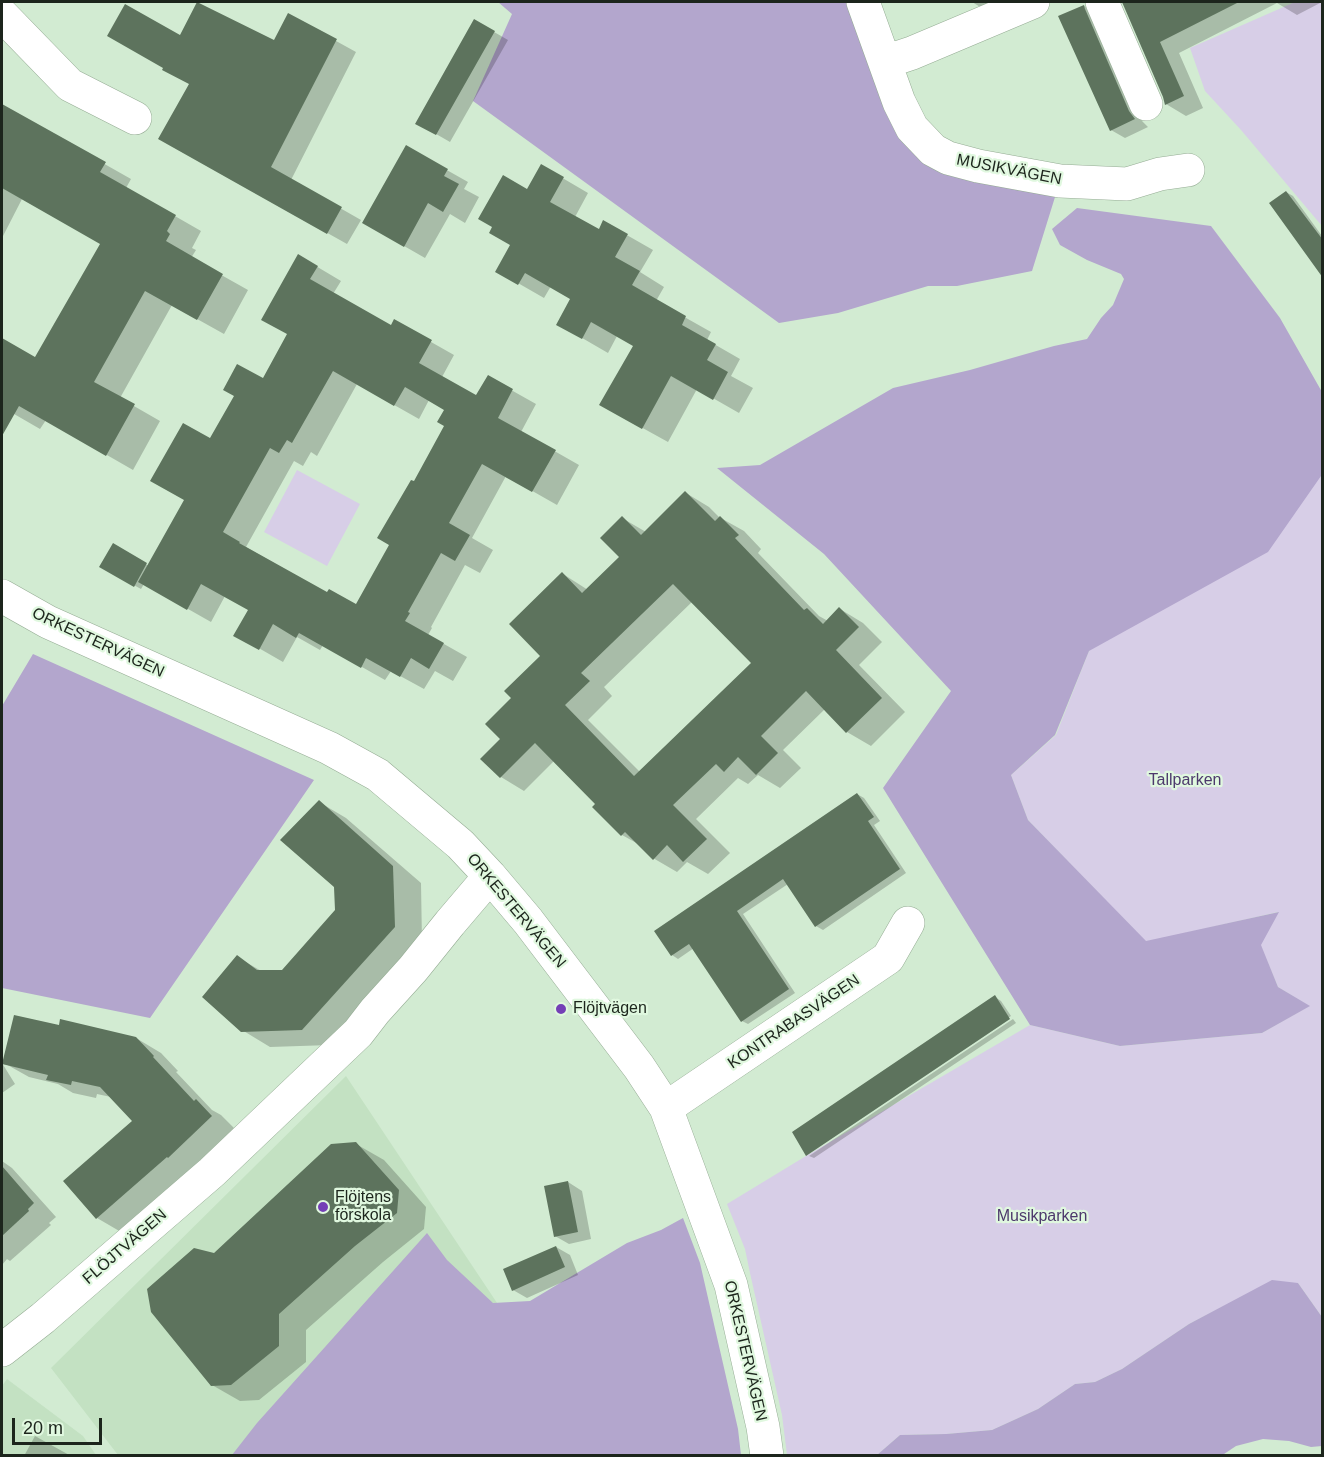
<!DOCTYPE html>
<meta charset="utf-8">
<style>
body{margin:0}
#map{position:relative;width:1324px;height:1457px;overflow:hidden;background:#d2ebd2;font-family:Helvetica,sans-serif}
canvas{display:block}
.frame{position:absolute;inset:0;border:3px solid #1c251c;pointer-events:none}
.scale{position:absolute;left:12px;top:1418px;width:90px;height:27px;box-sizing:border-box;border:3px solid #1c251c;border-top:0;padding-left:8px;font-size:18px;line-height:21px;white-space:nowrap;color:#1c251c;-webkit-text-stroke:4px #e0f8df;paint-order:stroke}
</style>
<div id="map">
<canvas width="1324" height="1457"></canvas>
<div class="frame"></div>
<div class="scale">20 m</div>
</div>
<script>
const context = document.querySelector('canvas').getContext('2d');
context.lineJoin = 'round';
function fill(path, color) {
  context.fillStyle = color;
  context.fill(path, 'evenodd');
}
function shape(rows) {
  const path = new Path2D();
  for (const r of rows) {
    path.moveTo(r[0], r[1]);
    for (let i = 2; i < r.length; i += 2) path.lineTo(r[i], r[i + 1]);
  }
  return path;
}
function stroke(path, color, width, dash) {
  context.strokeStyle = color;
  context.lineWidth = width;
  context.lineCap = dash ? 'butt' : 'round';
  context.setLineDash(dash || []);
  context.stroke(path);
}
function write(font, color, halo, rows, align = 'center') {
  context.font = font + ' Helvetica,sans-serif';
  context.lineWidth = 4.5;
  context.setLineDash([]);
  context.textBaseline = 'middle';
  context.strokeStyle = halo;
  context.fillStyle = color;
  for (const [text, x, y, turn = 0] of rows) {
    context.save();
    context.translate(x, y);
    context.rotate((+turn || 0) * Math.PI / 180);
    context.textAlign = isNaN(turn) ? turn : align;
    if (halo) context.strokeText(text, 0, 0);
    context.fillText(text, 0, 0);
    context.restore();
  }
}
fill(shape([
 [346,1076,521,1339,458,1455,118,1455,51,1368],
 [7,1379,83,1436,96,1455,2,1455,2,1386]
]), '#c3e1c2');
fill(shape([
 [1295,2,1322,2,1322,226,1241,130,1205,91,1190,48],
 [1322,450,1322,1317,1298,1283,1228,1304,1189,1324,1122,1369,1095,1382,1075,1384,1038,1409,992,1430,946,1434,900,1435,877,1455,787,1455,782,1415,750,1273,745,1249,727,1204,806,1156,1030,1025,1120,1046,1262,1033,1309,1006,1278,987,1260,944,1278,912,1146,942,1028,820,1011,775,1056,735,1089,651,1322,453],
 [297,470,360,504,327,566,264,532]
]), '#d7cee7');
fill(shape([
 [498,2,863,2,912,128,1060,181,1032,271,957,286,928,286,838,313,779,323,473,101,512,14],
 [1077,208,1211,226,1280,318,1322,392,1322,450,1321,476,1268,552,1089,651,1055,735,1011,775,1028,820,1146,941,1279,912,1261,945,1278,987,1310,1006,1262,1033,1120,1046,1030,1025,883,788,951,691,824,554,717,468,760,465,893,388,970,370,1054,346,1087,339,1101,318,1113,305,1124,279,1121,274,1087,260,1060,245,1052,229],
 [33,654,314,780,150,1018,2,988,2,706],
 [683,1218,700,1263,738,1429,741,1455,232,1455,257,1423,427,1233,447,1260,493,1303,530,1301,627,1243,661,1230],
 [1272,1280,1298,1283,1322,1317,1322,1446,1311,1447,1289,1441,1263,1439,1236,1446,1221,1456,877,1455,900,1435,946,1434,992,1430,1038,1409,1075,1384,1095,1382,1122,1369,1189,1324]
]), '#b3a6cd');
fill(shape([
 [972,2,998,2,982,8],
 [1124,2,1322,2,1297,15,1277,3,1179,53,1203,108,1186,116,1166,104,1165,96],
 [1084,6,1098,14,1142,121,1148,127,1125,138,1111,130],
 [289,15,356,52,291,180,361,220,347,244,160,139,190,84,180,37,275,42],
 [475,21,508,40,450,142,417,123],
 [2,106,131,179,126,188,201,231,192,248,196,250,191,258,248,290,224,334,172,305,120,398,160,421,133,470,46,420,40,429,2,407,2,340,36,359,102,244,22,199,2,238],
 [406,147,468,182,464,189,479,197,465,223,450,214,425,258,364,223],
 [542,166,588,193,575,217,599,231,604,222,653,250,640,272,664,287,656,301,711,332,707,340,740,359,731,376,753,388,739,413,697,389,668,442,601,405,634,346,617,336,608,353,558,324,572,299,551,286,544,298,497,271,512,245,528,191],
 [1286,192,1293,196,1322,236,1322,275],
 [299,256,341,281,333,294,391,327,394,321,454,355,442,377,477,397,488,377,536,404,521,432,579,465,557,505,506,476,472,538,493,550,480,573,465,565,431,627,432,628,428,635,467,657,453,681,435,671,424,689,391,671,385,680,323,645,320,650,297,637,283,662,236,635,250,610,225,596,211,622,144,584,141,589,101,567,113,545,149,566,186,500,211,440,263,380,289,334],
 [357,384,419,419,429,400,446,410,446,426,414,483,391,544,356,606,328,594,246,547,294,461,303,466,311,452,317,456],
 [686,493,709,507,719,517,744,531,761,549,758,553,819,616,828,621,840,609,863,623,882,642,859,665,905,712,871,746,847,732,825,709,783,750,801,768,780,788,758,775,748,784,738,778,696,819,730,853,708,874,687,862,677,872,653,858,640,845,622,835,597,804,554,761,524,791,501,777,502,739,513,698,542,656,563,574,588,590,621,557,622,518,646,532],
 [693,601,753,663,640,772,588,720,612,696,604,687],
 [857,794,864,798,880,821,874,825,906,873,823,930,816,926,788,884,743,914,795,993,748,1024,742,1021,694,948,678,959,672,955],
 [319,802,346,818,421,883,422,943,330,1045,270,1047,242,1030,237,957,263,972,283,972,336,911,336,887],
 [995,997,1001,1001,1011,1016,808,1153,807,1155,794,1133],
 [1013,1019,1016,1023,814,1158,809,1156],
 [60,1027,136,1038,161,1053,178,1071,176,1072,212,1110,221,1115,236,1130,121,1232,97,1218,134,1121,111,1097,97,1094,96,1098,73,1093,58,1084,29,1077,4,1063],
 [2,1063,15,1084,2,1093],
 [356,1144,384,1160,426,1207,424,1229,383,1262,306,1330,306,1362,259,1400,240,1401,212,1385,214,1255],
 [2,1161,12,1168,56,1217,49,1223,51,1225,10,1261,7,1259,2,1265],
 [568,1182,582,1191,591,1239,569,1244,555,1236],
 [556,1247,570,1255,578,1275,527,1298,513,1290],
 [35,1436,71,1456,24,1456]
]), '#0003');
fill(shape([
 [197,2,274,40,288,13,337,39,271,167,342,207,327,234,158,139,189,84,162,70,163,68,107,36,125,4,180,35],
 [1122,2,1239,2,1160,42,1184,96,1165,105,1163,97],
 [1084,5,1085,9,1129,111,1135,119,1110,131,1058,16],
 [474,19,495,31,436,135,415,124],
 [2,104,106,162,100,172,176,215,167,231,170,234,166,241,223,274,197,320,145,291,94,382,135,404,106,456,19,406,2,436,2,338,35,357,100,244,2,188],
 [406,145,448,169,444,176,459,184,443,212,428,203,404,247,362,223],
 [541,164,564,177,550,202,599,229,603,220,628,234,615,257,640,271,632,285,686,316,682,325,716,344,707,360,728,372,713,400,671,376,642,429,599,405,633,346,591,322,582,339,556,325,570,299,525,273,518,285,495,272,510,245,489,233,492,227,478,219,503,175,527,189],
 [1286,191,1323,240,1323,278,1269,203],
 [298,254,318,266,310,279,391,325,394,319,432,340,419,363,476,395,488,375,513,389,498,418,556,450,532,492,482,464,449,523,470,535,455,561,441,553,408,612,410,613,405,621,444,643,429,669,411,658,400,677,366,658,361,668,299,633,296,638,273,624,259,650,233,636,248,610,201,584,187,610,138,582,184,500,150,481,183,423,210,438,234,396,223,390,237,364,263,378,287,334,261,320],
 [333,371,394,406,405,387,444,410,437,422,444,426,414,481,411,480,377,538,389,545,356,604,329,589,327,592,239,543,240,542,223,532,270,448,279,453,287,440,292,443],
 [685,491,715,521,720,516,739,535,735,538,804,610,807,608,823,624,839,607,859,627,836,650,882,698,846,733,806,691,761,736,778,753,756,775,738,757,724,772,716,764,673,805,707,839,683,862,667,845,653,860,625,832,621,836,592,807,595,804,535,743,500,778,480,759,500,739,485,724,511,698,504,691,540,656,509,624,562,572,582,593,619,557,600,538,622,516,641,535],
 [673,584,751,663,634,776,565,705,590,681,581,673],
 [113,543,147,563,134,587,99,567],
 [857,793,874,817,868,821,900,869,815,927,783,879,737,911,789,989,741,1022,689,944,671,956,654,931],
 [319,800,393,866,395,927,302,1030,241,1032,202,997,237,955,257,970,282,970,335,910,334,887,280,840],
 [995,995,1010,1019,806,1156,792,1132],
 [14,1015,59,1025,60,1019,136,1037,154,1056,153,1057,194,1101,196,1099,212,1116,168,1158,167,1157,96,1219,63,1181,132,1121,100,1087,72,1081,71,1085,46,1080,48,1075,2,1064],
 [356,1142,399,1190,397,1213,355,1246,279,1314,279,1346,231,1385,211,1386,151,1312,147,1289,194,1248,214,1253,331,1144],
 [2,1166,34,1203,28,1209,29,1211,2,1236],
 [568,1181,578,1232,554,1237,544,1186],
 [556,1246,565,1267,512,1291,503,1269]
]), '#5d735d');
const minor = shape([
 [863,2,899,102,912,128,933,150,948,158,978,166,1060,181,1127,184,1160,174,1188,170],
 [1102,2,1146,104],
 [2,15,70,85,135,118],
 [885,62,912,53,1033,2],
 [2,596,48,622,329,748,378,775,460,844,490,876,528,921,639,1067,666,1108,731,1285,763,1427,767,1456],
 [666,1108,888,958,908,923],
 [2,1350,43,1318,212,1172,358,1033,375,1011,413,969,450,923,490,876]
]);
stroke(minor, '#95ac94', 34);
stroke(minor, '#fff', 33);
for (const [x, y, r, color] of [
 [561,1009,6,"#743fb6"],
 [323,1207,6,"#743fb6"]
]) {
  const dot = new Path2D();
  dot.arc(x, y, r, 0, 2 * Math.PI);
  context.fillStyle = color;
  context.fill(dot);
  stroke(dot, '#e0f8df', 2);
}
write('16px', '#1c251c', '#e0f8df', [
 ["MUSIKVÄGEN",1009,170,11],
 ["ORKESTERVÄGEN",98,643,25],
 ["ORKESTERVÄGEN",516,911,50],
 ["KONTRABASVÄGEN",794,1022,-34],
 ["FLÖJTVÄGEN",125,1247,-41],
 ["ORKESTERVÄGEN",745,1351,77]
]);
write('16px', '#4d396c', '#e0f8df', [
 ["Tallparken",1185,781],
 ["Musikparken",1042,1217]
]);
write('16px', '#1c251c', '#e0f8df', [
 ["Flöjtvägen",573,1009],
 ["Flöjtens",335,1198],
 ["förskola",335,1216]
], 'left');
</script>
